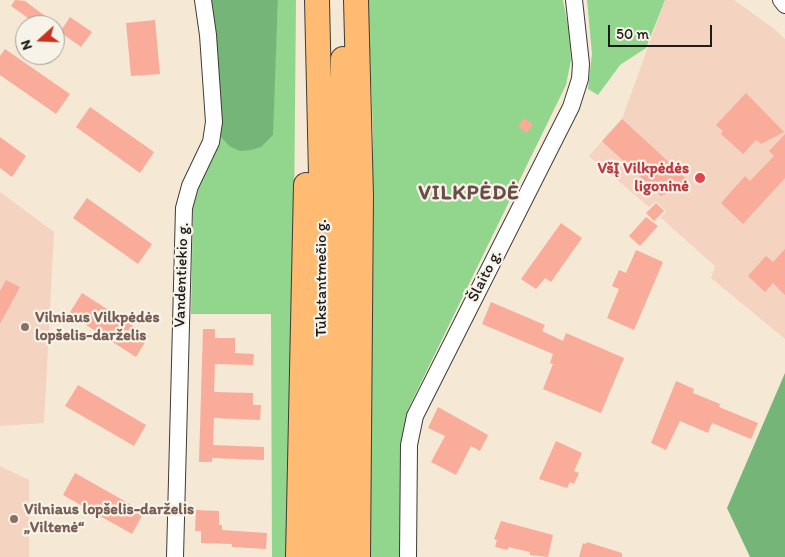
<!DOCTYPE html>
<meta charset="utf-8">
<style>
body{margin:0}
#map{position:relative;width:785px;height:557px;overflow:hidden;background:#f5e9d5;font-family:Itim,sans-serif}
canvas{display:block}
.north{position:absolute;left:15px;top:15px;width:50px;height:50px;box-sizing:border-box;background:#f7f3e8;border:1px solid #9f9d96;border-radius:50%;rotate:250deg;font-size:14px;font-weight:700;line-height:20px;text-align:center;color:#1c1c1c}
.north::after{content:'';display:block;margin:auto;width:18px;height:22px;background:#c8321e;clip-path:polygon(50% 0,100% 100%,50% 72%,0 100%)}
.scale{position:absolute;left:608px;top:25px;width:104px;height:22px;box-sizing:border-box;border:2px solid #1c1c1c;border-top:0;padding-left:6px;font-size:15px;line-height:18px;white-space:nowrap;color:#1c1c1c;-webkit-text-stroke:4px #f7f3e8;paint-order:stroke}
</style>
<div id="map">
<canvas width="785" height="557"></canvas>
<div class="north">N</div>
<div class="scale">50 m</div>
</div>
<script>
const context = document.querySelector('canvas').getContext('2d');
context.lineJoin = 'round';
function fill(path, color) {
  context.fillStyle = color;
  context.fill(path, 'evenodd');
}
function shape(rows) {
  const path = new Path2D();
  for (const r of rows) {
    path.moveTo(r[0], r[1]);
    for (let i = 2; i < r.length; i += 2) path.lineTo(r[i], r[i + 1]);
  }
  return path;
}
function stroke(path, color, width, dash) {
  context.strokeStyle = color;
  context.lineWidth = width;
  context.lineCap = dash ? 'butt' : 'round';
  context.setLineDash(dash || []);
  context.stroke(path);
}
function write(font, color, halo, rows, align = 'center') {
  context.font = font + ' Itim,sans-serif';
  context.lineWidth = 4.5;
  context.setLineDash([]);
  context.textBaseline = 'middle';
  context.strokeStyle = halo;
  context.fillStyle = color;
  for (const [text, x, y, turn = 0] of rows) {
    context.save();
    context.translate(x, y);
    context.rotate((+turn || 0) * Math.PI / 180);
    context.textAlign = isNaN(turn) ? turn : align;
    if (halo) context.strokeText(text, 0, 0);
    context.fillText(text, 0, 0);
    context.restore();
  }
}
fill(shape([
 [665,0,734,0,773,28,785,39,785,339,711,278,715,266,661,218,666,211,656,201,649,207,589,156,622,119],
 [0,192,54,232,44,423,0,426],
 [0,466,29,480,29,557,0,557]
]), '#f4d3c0');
fill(shape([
 [278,0,296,0,291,557,272,557,271,314,191,314,193,207,216,131,272,135],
 [368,0,563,0,569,32,571,60,566,85,408,409,402,439,400,557,369,557,373,132],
 [587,0,665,0,646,48,620,65,598,95,588,89,592,54]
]), '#92d58d');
fill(shape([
 [208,0,278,0,273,135,261,147,251,150,240,151,229,146,216,131],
 [785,373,785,557,750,557,727,508]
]), '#75b678');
fill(shape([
 [15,0,25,1,57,25,38,25,11,6],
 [70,17,92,32,81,47,60,32],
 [155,20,160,74,131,76,126,23],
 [5,49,70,94,56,114,0,75,0,56],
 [746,93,784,132,761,144,756,140,743,154,721,134,723,131,716,125],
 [90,107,154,152,140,173,76,127],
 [524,118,533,124,527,133,518,127],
 [622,119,658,152,689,182,661,196,602,141],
 [785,134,785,178,743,224,721,203,745,176,750,181,774,156,769,151],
 [0,137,26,156,12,177,0,168],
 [87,198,152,244,138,264,73,218],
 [656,203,664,211,654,221,646,213],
 [646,217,658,226,640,246,629,236],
 [561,223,582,238,551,282,545,278,536,289,521,279],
 [785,249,785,295,773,283,765,292,748,276,766,256,773,262],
 [636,250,663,262,634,330,607,318,619,289,612,286,619,270,626,273],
 [6,280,20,287,0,324,0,291],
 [82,293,149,336,136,357,69,314],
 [491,302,545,325,542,331,563,341,566,333,624,358,601,413,543,389,553,364,550,363,553,354,482,324],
 [203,329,215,329,215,338,235,338,235,353,254,354,253,365,215,364,214,392,253,393,253,405,261,405,260,420,214,418,213,445,264,447,264,460,212,458,212,462,199,462],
 [676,381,694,389,693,393,720,404,719,407,758,423,751,439,712,423,708,433,680,421,666,450,651,443],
 [78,385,146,425,134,446,65,406],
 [438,407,488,435,480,451,471,446,456,475,431,462,445,436,428,428],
 [556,441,582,453,574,471,579,473,574,484,570,482,567,488,539,479],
 [75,473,144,512,132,534,63,495],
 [196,510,219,511,219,525,222,525,222,530,267,533,266,549,232,547,232,544,201,543,201,531,195,531],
 [501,521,553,535,548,557,530,555,530,552,508,547,508,550,495,547,497,540,494,539],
 [587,542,622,553,622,557,579,557,583,543,586,544]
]), '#f9ac99');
const minor = shape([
 [781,0,785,5],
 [175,557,184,208,190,186,211,142,214,122,208,35,203,0],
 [408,557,409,445,415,416,571,107,580,79,581,64,574,0]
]);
const highway = shape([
 [317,0,323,263,319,557],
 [356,0,361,196,358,557],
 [298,557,306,185],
 [338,557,343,59]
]);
stroke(minor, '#3d3b38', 18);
stroke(highway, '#3d3b38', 26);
stroke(minor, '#fff', 16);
stroke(highway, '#ffbb71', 24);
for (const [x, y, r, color] of [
 [700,178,6,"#e0444e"],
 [25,327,5,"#8d6e63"],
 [14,519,5,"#8d6e63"]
]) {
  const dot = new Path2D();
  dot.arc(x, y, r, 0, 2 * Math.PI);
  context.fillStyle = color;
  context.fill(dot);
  stroke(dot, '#f7f3e8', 2);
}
write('bold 16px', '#be3a42', '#f7f3e8', [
 ["VšĮ Vilkpėdės",689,169],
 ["ligoninė",689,187]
], 'right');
write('16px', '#1c1c1c', '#f7f3e8', [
 ["Vandentiekio g.",182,275,-88],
 ["Šlaito g.",485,276,-63],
 ["Tūkstantmečio g.",322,278,-90]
]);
write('bold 16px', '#785e54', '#f7f3e8', [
 ["Vilniaus Vilkpėdės",35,318],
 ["lopšelis-darželis",35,336],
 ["Vilniaus lopšelis-darželis",24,510],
 ["„Viltenė“",24,528]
], 'left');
context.letterSpacing = '1px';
write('bold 21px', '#694e48', '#f7f3e8', [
 ["VILKPĖDĖ",469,194]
]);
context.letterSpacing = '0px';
</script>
